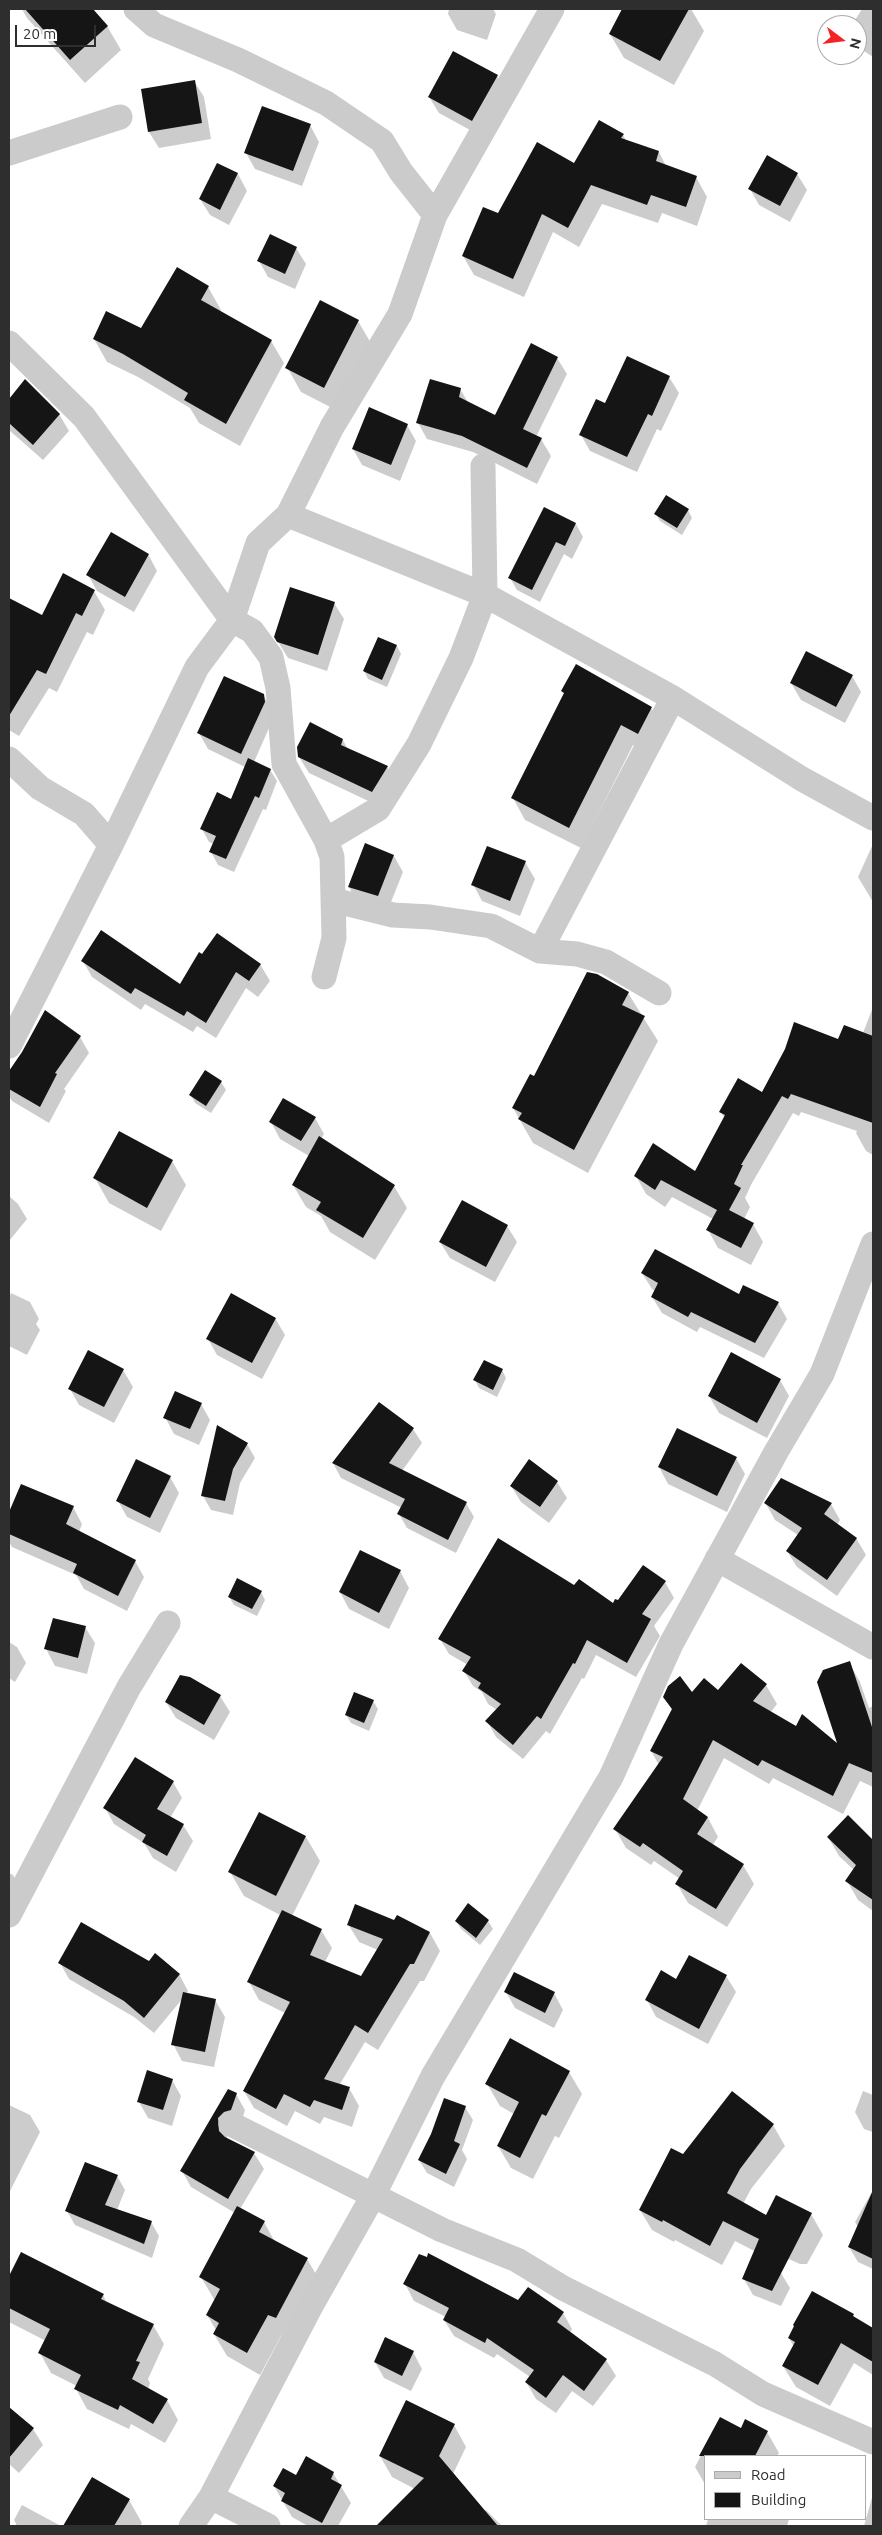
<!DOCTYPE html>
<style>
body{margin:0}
#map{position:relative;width:882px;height:2535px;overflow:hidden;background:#fff;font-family:Ubuntu,sans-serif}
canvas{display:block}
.frame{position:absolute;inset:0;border:10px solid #2e2e2e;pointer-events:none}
.legend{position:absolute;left:704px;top:2455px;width:162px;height:65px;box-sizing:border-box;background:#fff;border:1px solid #ababab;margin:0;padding:6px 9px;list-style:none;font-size:15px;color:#2e2e2e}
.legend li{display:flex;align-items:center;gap:10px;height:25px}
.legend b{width:25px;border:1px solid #ababab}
.north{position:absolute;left:817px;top:15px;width:50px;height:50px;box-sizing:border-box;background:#fff;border:1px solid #ababab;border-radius:50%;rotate:105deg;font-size:14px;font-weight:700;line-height:20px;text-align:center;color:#2e2e2e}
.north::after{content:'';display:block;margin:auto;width:18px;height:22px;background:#f32423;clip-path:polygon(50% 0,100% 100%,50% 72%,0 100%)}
.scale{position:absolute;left:15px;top:25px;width:81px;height:22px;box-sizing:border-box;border:2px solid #2e2e2e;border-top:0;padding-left:6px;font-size:15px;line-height:18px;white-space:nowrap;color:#2e2e2e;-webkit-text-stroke:4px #fff;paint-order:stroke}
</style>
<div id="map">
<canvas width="882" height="2535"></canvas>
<div class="frame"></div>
<ul class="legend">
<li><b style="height:6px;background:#cbcbcb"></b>Road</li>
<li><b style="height:14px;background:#151515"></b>Building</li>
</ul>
<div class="north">N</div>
<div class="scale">20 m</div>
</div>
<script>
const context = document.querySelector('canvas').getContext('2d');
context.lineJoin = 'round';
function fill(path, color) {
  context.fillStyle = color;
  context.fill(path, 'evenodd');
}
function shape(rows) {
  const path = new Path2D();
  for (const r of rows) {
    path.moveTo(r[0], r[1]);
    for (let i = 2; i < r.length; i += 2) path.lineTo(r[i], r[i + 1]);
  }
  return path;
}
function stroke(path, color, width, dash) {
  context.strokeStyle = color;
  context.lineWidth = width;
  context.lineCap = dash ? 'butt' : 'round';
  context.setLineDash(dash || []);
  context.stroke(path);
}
fill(shape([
 [22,9,92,9,107,26,121,50,85,83,27,18],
 [449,9,493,9,496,14,487,40,457,30,448,14],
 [624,9,691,9,704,31,674,85,624,58,610,34],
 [862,9,873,9,873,57,859,48,857,44,857,25,852,25],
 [497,76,506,92,481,136,439,113,429,97],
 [194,81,204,97,211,139,159,148,149,132,142,90],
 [310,125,319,142,302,186,255,169,246,153],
 [623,135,627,142,659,152,666,166,696,177,707,197,697,226,662,213,658,223,602,204,579,247,553,232,524,297,474,275,463,256,498,215],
 [218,164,238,174,247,191,229,225,210,215,200,199],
 [797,174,807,190,790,222,759,205,750,189],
 [296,248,306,264,295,289,268,277,259,261],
 [208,287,221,310,220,312,271,341,284,363,240,446,199,423,190,408,138,377,107,362,94,339,142,329],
 [358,321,372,345,338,411,301,392,287,367],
 [557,358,567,374,536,437,541,439,551,456,537,484,473,452,427,439,418,423,460,389,469,404,496,417],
 [669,377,679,393,661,431,657,429,637,472,590,451,581,435],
 [26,381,59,414,69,431,43,460,9,430,9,401],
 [407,425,416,441,400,481,362,465,353,449],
 [544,509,576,524,583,537,572,559,564,554,540,602,517,590,510,578],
 [688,510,692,518,682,535,660,521,656,514],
 [148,554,157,571,134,612,97,591,88,575],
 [94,591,105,610,93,635,87,632,57,692,49,688,19,736,9,730,9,600,42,617],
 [334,603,344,619,327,671,288,658,275,637],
 [378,638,397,646,401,654,387,687,368,679,364,671],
 [852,676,861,692,845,723,801,700,791,683],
 [563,691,651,708,664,729,650,755,633,745,581,848,525,820,513,798,565,695],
 [263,695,273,712,273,719,254,762,269,768,277,781,266,810,263,809,234,872,218,865,211,852,214,844,209,842,202,829,232,800,245,767,208,749,199,733],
 [343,740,348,750,387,767,397,783,381,807,309,773,299,757],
 [873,844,873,902,858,877],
 [394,856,403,872,387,912,358,904,349,887],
 [525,862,535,879,520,916,482,901,473,884],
 [83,961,181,985,260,964,270,981,258,997,246,988,216,1038,197,1026,193,1032,145,1004,141,1010,92,977],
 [628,993,658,1041,588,1173,533,1143,513,1108,534,1077],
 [873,1007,873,1155,866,1151,856,1133,857,1131,801,1112,799,1116,793,1113,752,1183,745,1198,750,1207,744,1219,753,1224,763,1242,751,1265,718,1248,708,1230,713,1219,672,1197,665,1207,646,1194,636,1176,696,1173,725,1119,721,1112,762,1094,839,1041,863,1033],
 [80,1037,89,1053,64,1089,66,1091,49,1123,12,1101,9,1096,9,1075,23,1053],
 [205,1072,221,1082,226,1090,211,1113,195,1103,191,1095],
 [315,1118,324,1134,321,1139,394,1186,407,1208,375,1260,330,1232,321,1216,306,1207,293,1185,309,1156,280,1139,271,1122],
 [172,1161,186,1185,161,1231,109,1203,95,1178],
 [9,1196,18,1204,27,1219,9,1241],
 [507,1226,517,1242,495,1282,450,1258,440,1242],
 [642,1273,778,1303,787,1319,764,1358,700,1327,697,1332,662,1313,652,1297,655,1291,652,1289],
 [11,1293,30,1302,39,1319,36,1324,40,1330,27,1355,9,1346,9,1298],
 [275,1318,285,1335,262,1379,217,1355,208,1339],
 [123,1370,133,1387,114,1423,79,1405,70,1389],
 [502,1370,506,1378,497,1397,479,1388,475,1380],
 [780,1380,789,1396,767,1438,719,1413,709,1396],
 [201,1404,210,1420,199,1445,174,1434,165,1417],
 [413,1429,422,1443,402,1471,466,1503,474,1517,456,1553,407,1528,399,1514,402,1508,341,1478,333,1463],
 [247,1444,255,1458,240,1483,233,1515,211,1510,203,1496],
 [736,1458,745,1474,727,1512,668,1484,659,1467],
 [170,1477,179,1493,160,1533,127,1517,118,1501],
 [557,1482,567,1498,549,1523,521,1502,511,1486],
 [22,1485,73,1507,82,1524,79,1532,135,1561,144,1577,127,1611,84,1589,76,1575,12,1547,9,1542,9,1515],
 [766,1504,831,1504,840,1520,837,1525,856,1538,866,1555,837,1596,797,1567,787,1551,798,1535,775,1520],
 [400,1571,409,1588,389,1629,349,1609,340,1592],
 [665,1582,674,1598,654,1626,660,1636,636,1677,596,1655,584,1679,582,1678,550,1734,546,1731,523,1759,496,1737,487,1721,497,1710,488,1704,482,1692,473,1686,464,1671,468,1665,449,1654,440,1639,575,1587,614,1604],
 [261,1592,265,1600,257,1616,234,1605,229,1597],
 [85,1627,95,1643,87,1674,55,1666,46,1649],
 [9,1642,17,1647,26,1663,15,1682,9,1678],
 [849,1663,860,1682,869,1708,873,1706,873,1787,860,1781,843,1814,773,1778,769,1784,724,1758,697,1811,708,1818,718,1837,712,1846,743,1865,754,1884,727,1927,688,1903,677,1884,680,1879,654,1861,651,1865,626,1848,615,1829,659,1765,651,1751,672,1710,664,1697,718,1692,742,1664,766,1685,777,1704,770,1713,839,1747],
 [220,1696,230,1712,214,1740,176,1718,166,1702],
 [373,1701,378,1709,369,1731,351,1723,346,1715],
 [173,1782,182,1798,170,1818,183,1825,193,1841,176,1872,153,1858,144,1843,114,1824,105,1808],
 [848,1817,873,1842,873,1911,858,1900,847,1881,854,1870,839,1856,828,1837],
 [306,1837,320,1861,292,1916,321,1930,332,1948,325,1962,362,1977,378,1950,359,1942,348,1924,395,1921,397,1917,430,1933,440,1951,424,1981,420,1981,378,2050,365,2042,340,2084,349,2088,359,2106,352,2127,324,2117,320,2124,295,2111,287,2126,254,2108,244,2091,285,2013,259,2000,249,1982,280,1915,244,1896,230,1872],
 [9,1873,13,1875,22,1891,9,1916],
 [456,1921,488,1921,493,1929,480,1945,461,1929],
 [60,1963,149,1963,179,1974,188,1991,186,1994,215,2000,225,2017,214,2067,182,2061,173,2044,183,1998,154,2033,134,2017,69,1979],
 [726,1976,736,1992,708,2044,656,2017,647,2000,677,1980],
 [506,1992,554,1993,563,2010,554,2028,515,2008],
 [569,2072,582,2094,559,2138,555,2136,533,2179,511,2168,498,2146,514,2114,500,2106,487,2084],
 [172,2080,181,2096,172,2126,148,2118,139,2102],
 [229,2091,236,2094,245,2110,240,2126,227,2134,227,2139,254,2153,264,2169,240,2209,264,2222,275,2242,307,2259,320,2281,281,2336,260,2375,227,2356,214,2334,216,2330,207,2315,215,2301,201,2277,235,2213,191,2187,182,2171],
 [863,2091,873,2095,873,2132,864,2129,855,2112],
 [9,2105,30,2115,40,2132,9,2193],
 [465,2107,473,2120,462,2150,467,2159,454,2187,427,2173,419,2160],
 [773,2125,785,2146,751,2189,743,2204,767,2216,811,2214,823,2235,807,2264,800,2264,773,2252,770,2259,735,2241,722,2265,675,2240,674,2242,652,2230,640,2210,683,2156],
 [117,2176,125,2190,117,2210,151,2222,159,2236,152,2258,75,2225,67,2211],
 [873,2190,873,2269,858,2262,849,2247,858,2227,855,2222],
 [22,2254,103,2295,107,2303,153,2325,164,2344,148,2379,150,2383,148,2389,167,2400,178,2420,165,2443,131,2424,129,2429,87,2409,76,2389,77,2386,51,2373,40,2353,46,2341,9,2322,9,2279],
 [781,2273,790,2288,781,2306,753,2295,744,2279],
 [405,2284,519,2302,563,2313,572,2329,570,2333,606,2360,616,2376,593,2406,572,2391,556,2413,536,2399,526,2382,530,2377,497,2354,494,2358,454,2336,444,2320,446,2317,414,2301],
 [813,2293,873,2330,873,2375,854,2363,830,2406,796,2387,783,2366,794,2347,789,2338],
 [413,2352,422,2369,411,2391,384,2378,375,2362],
 [10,2410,33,2429,43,2445,19,2473,9,2464],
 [720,2419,741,2429,767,2432,779,2453,777,2456,706,2456,706,2486,695,2467],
 [454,2425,466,2447,453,2474,484,2512,486,2510,502,2526,378,2526,415,2489,392,2477,380,2456],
 [333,2473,351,2503,338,2526,308,2526,292,2517,274,2486,297,2477],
 [92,2479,129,2500,142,2523,140,2526,65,2526],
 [873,2494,873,2526,864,2526],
 [22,2505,61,2526,17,2526,14,2520],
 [708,2519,789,2519,787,2526,706,2526]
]), '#0003');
fill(shape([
 [25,9,93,9,108,26,70,60],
 [622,9,689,9,660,61,609,34],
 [453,51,498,75,472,121,428,97],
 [195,80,202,123,148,132,141,89],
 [262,106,311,124,293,171,244,153],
 [599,120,624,134,621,138,659,151,656,161,697,176,686,207,651,195,647,205,591,185,568,228,542,214,513,279,462,256,483,207,498,213,537,142,574,163],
 [767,155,798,173,780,206,748,189],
 [217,163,238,173,220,210,199,199],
 [270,234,297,247,285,274,257,261],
 [177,267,209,286,201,300,272,340,226,424,184,400,188,393,123,354,93,339,106,311,141,328],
 [320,300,359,320,324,388,285,368],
 [531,343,558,357,523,429,542,438,527,468,462,436,416,423,430,379,461,388,459,397,495,415],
 [627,356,670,376,652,416,648,414,627,457,579,435,596,399,605,403],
 [25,379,60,414,33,445,9,423,9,399],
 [369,407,408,424,391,465,352,449],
 [666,495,689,509,677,528,654,514],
 [544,507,576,523,565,546,556,542,532,590,508,578],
 [111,532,149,554,125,597,86,575],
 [63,573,95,590,82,616,76,613,46,674,37,670,9,716,9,598,42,615],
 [290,587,335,602,318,655,277,642,274,637],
 [378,637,397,645,382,680,363,671],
 [806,651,853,675,836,707,790,683],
 [576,664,652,707,638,734,621,725,569,828,511,798,564,693,561,691],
 [224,676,264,694,265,702,241,754,197,733],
 [310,722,343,739,341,745,388,766,372,792,298,757,297,747],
 [248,758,271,769,259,798,255,796,226,859,209,852,216,836,200,829,217,792,231,799],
 [365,843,394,855,378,896,348,887],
 [487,846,526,861,510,901,471,885],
 [101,930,180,984,199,952,202,954,217,933,261,964,249,981,236,972,206,1023,187,1011,184,1016,135,988,131,994,81,961],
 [587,972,597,974,629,992,622,1005,645,1016,574,1150,518,1119,522,1113,512,1108,530,1074,534,1076],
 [45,1010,81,1036,55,1073,57,1074,40,1107,9,1089,9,1071,22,1052],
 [794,1022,838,1039,844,1025,873,1036,873,1123,791,1094,788,1099,782,1096,741,1165,743,1165,734,1184,741,1188,729,1210,754,1223,741,1248,706,1230,717,1210,661,1180,655,1190,634,1176,653,1143,695,1171,725,1115,719,1112,738,1078,762,1092,785,1049],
 [205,1070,222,1081,206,1106,189,1095],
 [283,1098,316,1117,301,1141,269,1122],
 [119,1131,173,1160,147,1208,93,1178],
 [319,1136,395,1185,363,1238,316,1210,321,1202,292,1185],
 [462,1200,508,1225,486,1267,439,1242],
 [655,1249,739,1294,743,1285,779,1302,755,1343,691,1312,688,1317,651,1297,658,1283,641,1273],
 [231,1293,276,1318,252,1363,206,1339],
 [88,1350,124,1369,104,1407,68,1389],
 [731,1352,781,1379,757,1423,708,1396],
 [484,1360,503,1369,493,1390,473,1380],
 [175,1391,202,1403,190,1429,163,1418],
 [379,1402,414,1428,389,1463,467,1502,448,1540,397,1514,405,1499,332,1463],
 [217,1425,248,1443,233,1469,225,1501,201,1496],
 [677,1428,737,1457,717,1496,658,1467],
 [136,1459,171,1476,150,1518,116,1501],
 [529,1459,558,1481,540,1507,510,1486],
 [781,1478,832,1503,824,1514,857,1538,827,1580,786,1551,802,1528,764,1503],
 [21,1484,74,1506,66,1524,136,1560,118,1596,73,1573,77,1564,9,1534,9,1512],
 [498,1538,574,1585,579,1579,613,1603,615,1599,618,1600,643,1565,666,1581,642,1614,651,1619,627,1663,587,1640,575,1664,573,1663,541,1719,537,1716,513,1745,485,1721,501,1704,478,1688,481,1683,462,1671,471,1657,438,1639],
 [360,1550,401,1570,379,1613,339,1592],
 [237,1578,262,1591,252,1609,228,1597],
 [53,1618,86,1626,78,1658,44,1649],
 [850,1661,873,1730,873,1773,849,1763,833,1796,762,1760,758,1766,713,1740,683,1799,708,1817,697,1834,744,1864,716,1909,675,1884,683,1871,643,1843,640,1847,613,1829,663,1757,650,1751,672,1709,663,1697,668,1686,680,1676,692,1692,704,1678,718,1690,741,1663,767,1684,753,1701,796,1726,802,1714,837,1743,817,1682,823,1670],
 [180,1675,190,1677,221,1695,204,1725,165,1702],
 [354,1692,374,1700,364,1723,345,1715],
 [135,1757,174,1781,157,1809,184,1824,167,1856,142,1842,146,1835,103,1808],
 [259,1812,306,1836,276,1896,228,1872],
 [848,1815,873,1840,873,1900,845,1881,856,1865,827,1837],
 [468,1903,489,1920,476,1938,455,1921],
 [355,1904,394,1920,397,1915,430,1932,414,1964,410,1964,368,2033,355,2025,324,2079,350,2087,342,2110,314,2100,310,2107,284,2094,276,2109,243,2091,290,2002,247,1982,282,1910,322,1929,310,1955,361,1976,383,1939,347,1925],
 [81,1922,149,1961,155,1953,180,1974,144,2018,124,2001,58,1963],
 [689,1955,727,1975,699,2029,645,2000,661,1970,676,1979],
 [514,1972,555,1992,545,2013,504,1992],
 [183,1992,216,1999,205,2052,171,2045],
 [510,2038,570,2071,546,2116,542,2114,520,2158,497,2146,519,2102,485,2084],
 [147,2070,173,2079,163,2110,137,2102],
 [228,2089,237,2093,231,2110,224,2112,218,2118,219,2131,225,2137,255,2152,228,2199,180,2171],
 [732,2091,774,2124,740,2169,727,2193,766,2215,776,2195,812,2213,772,2291,742,2279,759,2239,723,2221,710,2246,663,2220,662,2222,639,2210,671,2148,683,2154],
 [444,2098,466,2106,454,2141,460,2144,446,2174,418,2160,431,2134],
 [85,2162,118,2175,105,2205,152,2221,144,2244,65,2211],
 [873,2190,873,2259,848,2247],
 [237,2206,265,2221,259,2232,308,2258,276,2318,268,2315,247,2353,213,2334,219,2323,206,2315,220,2289,199,2277],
 [21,2252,104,2294,101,2299,154,2324,136,2361,140,2362,132,2379,168,2399,153,2424,120,2405,118,2410,74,2389,81,2375,38,2353,50,2329,9,2308,9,2276],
 [428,2253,518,2300,528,2287,564,2312,557,2322,607,2359,584,2391,563,2375,546,2398,525,2382,534,2370,487,2338,485,2343,443,2320,449,2308,403,2284,419,2254,427,2257],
 [812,2291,854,2314,853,2316,873,2328,873,2362,841,2343,818,2385,782,2366,795,2342,788,2338,794,2326,793,2325],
 [385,2337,414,2351,402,2376,374,2362],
 [406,2400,455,2424,439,2456,498,2526,376,2526,424,2478,379,2456],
 [9,2407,34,2428,9,2458],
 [720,2417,741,2428,745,2419,768,2431,755,2456,699,2456],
 [306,2456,334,2472,331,2479,342,2485,322,2523,281,2501,285,2493,273,2486,283,2468,296,2475],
 [92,2477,130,2499,114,2526,63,2526]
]), '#151515');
stroke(shape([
 [136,9,154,25,238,60,326,103,382,141,401,172,435,215],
 [9,153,120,117],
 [9,343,84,417,232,620,252,631,271,657,278,688,284,764,326,840,332,857,334,938,324,977],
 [288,515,485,595,673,698,802,779,873,818],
 [9,759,40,788,84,814,111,845],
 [326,840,378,809,419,744,461,658,485,595,483,466],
 [333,900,393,915,430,917,491,926,540,951,577,954,606,962,659,993],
 [540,951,673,698],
 [9,1046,111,845,197,667,232,620,258,543,288,515,332,427,400,314,435,215,552,9],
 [717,1559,873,1647],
 [9,1915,129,1687,168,1623],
 [231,2124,442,2230,517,2260,563,2288,715,2364,763,2394,873,2442],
 [211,2497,268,2526],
 [191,2526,211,2497,312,2304,373,2196,433,2076,611,1777,671,1644,776,1452,822,1374,873,1244]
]), '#cbcbcb', 25);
</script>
